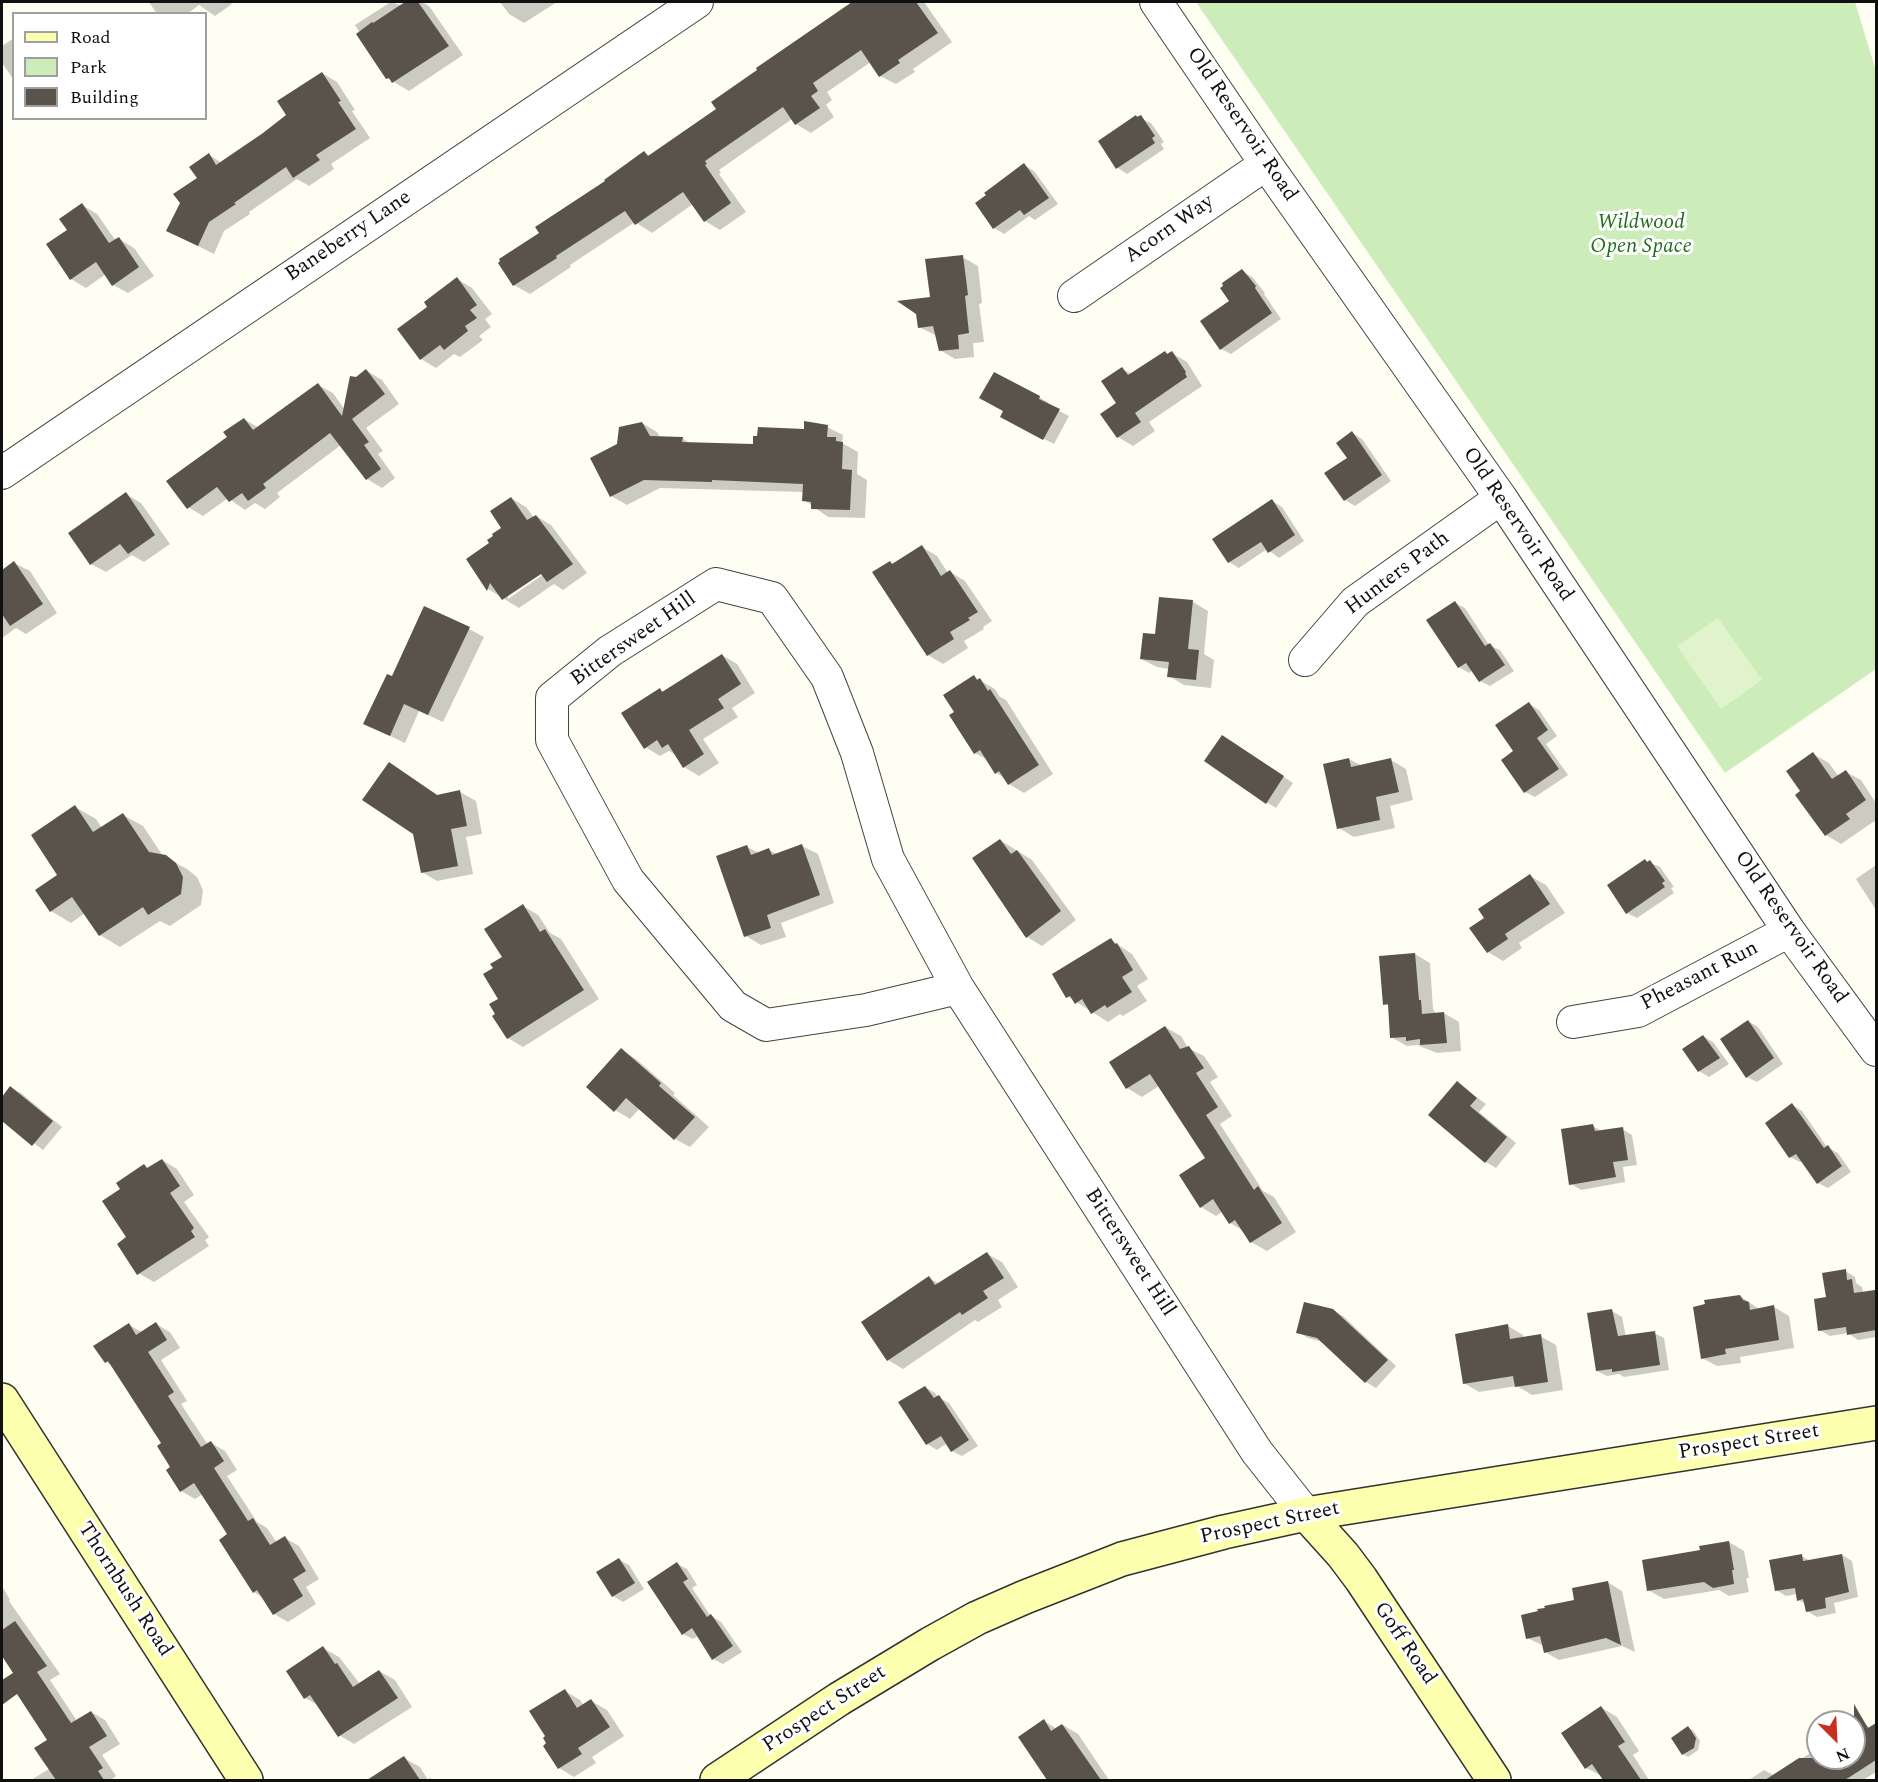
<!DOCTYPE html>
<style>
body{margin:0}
#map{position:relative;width:1878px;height:1782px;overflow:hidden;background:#fffef3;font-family:Spectral,serif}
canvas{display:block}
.frame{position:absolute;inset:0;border:3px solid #101010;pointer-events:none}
.legend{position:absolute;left:12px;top:12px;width:195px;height:108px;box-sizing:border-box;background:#fff;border:2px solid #9f9f9f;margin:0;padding:8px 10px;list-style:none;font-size:18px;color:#101010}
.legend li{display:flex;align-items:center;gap:12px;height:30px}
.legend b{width:30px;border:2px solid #9f9f9f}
.north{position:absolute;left:1806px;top:1710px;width:60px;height:60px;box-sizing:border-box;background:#fff;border:2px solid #9f9f9f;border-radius:50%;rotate:156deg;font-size:16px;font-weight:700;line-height:24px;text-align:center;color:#101010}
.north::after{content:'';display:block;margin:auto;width:21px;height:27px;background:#c92f1f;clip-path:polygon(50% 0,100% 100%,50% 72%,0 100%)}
</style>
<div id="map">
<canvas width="1878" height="1782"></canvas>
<div class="frame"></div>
<ul class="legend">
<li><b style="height:8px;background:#fcffae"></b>Road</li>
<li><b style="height:16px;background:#ccedb9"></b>Park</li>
<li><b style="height:16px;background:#59534b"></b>Building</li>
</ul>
<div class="north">N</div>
</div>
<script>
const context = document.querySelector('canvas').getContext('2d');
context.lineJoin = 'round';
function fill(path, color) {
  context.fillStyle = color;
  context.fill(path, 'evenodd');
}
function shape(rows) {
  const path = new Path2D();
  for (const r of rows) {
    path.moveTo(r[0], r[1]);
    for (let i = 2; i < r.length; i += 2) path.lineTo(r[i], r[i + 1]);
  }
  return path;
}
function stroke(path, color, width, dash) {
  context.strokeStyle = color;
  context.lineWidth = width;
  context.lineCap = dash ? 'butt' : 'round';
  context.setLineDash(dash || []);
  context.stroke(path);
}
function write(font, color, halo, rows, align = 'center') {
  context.font = font + ' Spectral,serif';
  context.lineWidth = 6;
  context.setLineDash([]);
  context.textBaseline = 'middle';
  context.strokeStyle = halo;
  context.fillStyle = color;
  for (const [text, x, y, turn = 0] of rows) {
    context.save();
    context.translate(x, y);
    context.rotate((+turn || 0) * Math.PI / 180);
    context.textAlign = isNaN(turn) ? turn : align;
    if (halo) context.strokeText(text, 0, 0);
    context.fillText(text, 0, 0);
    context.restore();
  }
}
fill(shape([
 [1196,2,1855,2,1876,71,1876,669,1725,773]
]), '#ccedb9');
fill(shape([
 [1718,618,1762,680,1721,709,1677,646]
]), '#e0f3cc');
fill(shape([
 [149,2,230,2,232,4,215,16,199,5,187,14,157,14],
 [391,2,403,6,408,2,422,2,429,6,463,55,409,91,387,78,355,25],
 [500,2,557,2,524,23,509,14],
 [862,2,924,2,952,42,913,69,915,72,896,84,880,76,871,62,827,92,832,100,826,105,834,117,811,133,796,124,792,119,719,170,721,173,719,174,746,212,720,230,705,221,693,204,652,233,635,222,570,265,571,267,530,294,514,285,500,263,542,234,645,153,650,156,718,109],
 [14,38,14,80,2,63,2,46],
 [322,73,337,82,355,110,352,111,370,138,331,164,334,169,309,186,297,179,249,212,250,214,224,231,214,254,168,231,199,178,209,155,222,163,289,116],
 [1136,116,1151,123,1164,142,1161,144,1164,149,1127,174,1118,168],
 [1024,165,1034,171,1058,204,1035,220,1029,216,1004,234,994,228],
 [82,205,97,214,116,241,119,239,134,248,154,276,128,293,113,285,106,274,86,288,71,279,69,231],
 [962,257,978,266,982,303,979,304,984,342,973,343,974,357,955,359,940,350,937,336,919,327],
 [1242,271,1252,277,1265,293,1264,294,1281,319,1231,354,1221,349,1231,301],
 [457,279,472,288,492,314,485,319,491,327,479,336,483,340,460,357,454,354,436,368,421,359,430,307],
 [1172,353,1187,362,1202,386,1149,422,1155,431,1133,446,1118,437,1118,404,1122,369,1132,374],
 [367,371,382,380,399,404,366,428,383,451,378,454,395,478,382,488,367,479,341,445,277,493,280,497,265,509,255,503,245,510,228,498,203,516,188,507,229,437,244,419,259,428,318,385,333,393,345,410,357,378],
 [1039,397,1049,403,1048,405,1069,416,1054,444,1011,422],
 [642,423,657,432,660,437,682,438,691,444,754,446,806,430,827,427,843,435,842,443,858,452,857,474,867,480,865,518,828,517,804,500,804,492,660,488,627,505,611,496,619,445],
 [1352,433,1362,439,1391,481,1355,506,1345,500],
 [126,494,141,503,170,544,144,562,132,555,106,572,91,564],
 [511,498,526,507,534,518,536,516,551,525,587,573,563,590,554,584,519,608,488,589,468,560,491,543,495,536,503,528],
 [547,569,548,571,508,599,508,595],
 [1272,501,1282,507,1304,541,1279,558,1267,549,1239,568,1229,562],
 [922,547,937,556,948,573,950,572,965,581,992,621,983,627,984,629,964,641,968,648,943,664,928,655,890,562,894,565],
 [14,563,30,571,57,613,26,634,16,628,2,638,2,571],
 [1160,598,1193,602,1208,611,1204,654,1214,660,1211,688,1184,685,1169,676,1169,669,1157,667,1141,659,1156,636],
 [1455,603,1465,608,1489,645,1500,650,1514,671,1490,686,1480,681,1473,670,1469,673,1459,667],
 [469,629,484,637,443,722,419,711,405,743,365,724,392,678],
 [722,655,737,664,755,693,732,708,738,717,703,739,719,763,699,776,684,767,676,755,669,751,660,756,645,747,660,690,664,692],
 [974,677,995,689,1000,697,1006,700,1053,774,1024,793,1009,784,1005,778,996,773,988,760,975,753,956,713],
 [1529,704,1539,710,1557,736,1546,744,1568,775,1535,797,1525,792,1515,751],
 [1232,742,1293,783,1276,808,1266,802],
 [1813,754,1829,763,1839,777,1846,772,1861,780,1876,803,1876,820,1841,844,1826,835,1802,792],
 [1349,759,1362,766,1391,760,1406,769,1413,800,1390,806,1395,828,1354,837,1339,828],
 [404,773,439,796,460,792,476,801,482,834,466,837,473,874,437,881,422,872],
 [75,807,96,819,102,828,123,815,143,826,163,856,187,869,197,877,203,890,201,905,170,926,160,921,120,947,100,935,85,913,71,923,51,911],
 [1000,840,1032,860,1076,920,1042,946,1027,937],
 [802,846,818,854,834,903,781,923,786,937,761,945,746,936,747,847,759,853,769,850,777,854],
 [1646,861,1660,867,1674,887,1671,888,1674,893,1637,918,1627,913],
 [1876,865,1876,910,1856,879],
 [1530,876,1546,885,1565,913,1519,943,1522,948,1503,961,1488,952,1486,918],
 [523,906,538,915,550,933,561,939,599,999,523,1047,508,1038,495,968,504,957],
 [1111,940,1132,954,1148,979,1137,986,1147,1001,1123,1016,1120,1014,1108,1022,1067,996],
 [1415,954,1430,963,1433,1009,1436,1014,1444,1013,1459,1022,1461,1051,1437,1053,1417,1045,1407,1046,1391,1037,1389,1006,1384,1004],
 [1748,1021,1758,1027,1783,1064,1757,1082,1747,1077],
 [1165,1027,1181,1036,1188,1048,1204,1056,1218,1077,1210,1082,1232,1116,1220,1124,1263,1191,1274,1197,1296,1232,1267,1251,1251,1242,1244,1231,1230,1223,1222,1212,1216,1216,1201,1207,1207,1159,1159,1086,1142,1097,1127,1088],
 [1703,1036,1713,1042,1729,1064,1709,1077,1699,1071,1684,1049],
 [621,1050,636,1059,675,1093,673,1095,709,1127,690,1147,675,1139,640,1108,630,1119,615,1110],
 [1457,1083,1486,1104,1479,1112,1516,1143,1496,1168,1486,1162,1430,1115],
 [11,1088,21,1093,62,1127,43,1150,2,1119,2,1099],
 [1792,1105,1802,1111,1827,1147,1838,1153,1851,1172,1828,1188,1818,1183,1803,1161,1800,1162,1790,1157],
 [1593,1126,1603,1132,1622,1129,1632,1135,1637,1165,1623,1167,1625,1182,1581,1190,1571,1184],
 [162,1160,177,1169,194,1195,184,1202,209,1237,205,1240,209,1246,154,1282,138,1273,123,1190,144,1166,149,1169],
 [987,1254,1002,1262,1018,1287,998,1300,1002,1307,978,1322,975,1320,903,1369,888,1360,929,1278,940,1284],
 [1845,1271,1855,1277,1856,1283,1862,1287,1863,1293,1876,1292,1876,1337,1858,1340,1848,1333,1830,1336,1820,1330,1828,1298],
 [1740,1296,1759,1309,1774,1307,1789,1316,1794,1348,1740,1357,1741,1363,1717,1366,1702,1358],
 [1332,1310,1343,1316,1396,1366,1376,1388,1366,1382,1323,1342,1308,1338,1298,1332],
 [1612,1311,1622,1317,1626,1337,1654,1333,1664,1338,1669,1370,1624,1377,1619,1374,1607,1376,1597,1371],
 [156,1324,170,1332,180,1348,161,1360,187,1401,181,1404,208,1445,211,1443,225,1451,237,1470,227,1476,257,1522,267,1528,277,1543,285,1538,299,1546,319,1579,306,1587,316,1604,288,1622,274,1614,263,1598,254,1592,229,1535,203,1494,195,1499,181,1491,163,1443,114,1367,106,1362,129,1325,142,1332],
 [1508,1326,1523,1335,1523,1338,1540,1336,1556,1345,1563,1390,1532,1395,1517,1386,1479,1392,1464,1383],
 [925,1387,935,1393,938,1397,949,1403,978,1446,962,1456,952,1451,947,1443,937,1450,927,1444],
 [1729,1542,1744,1551,1749,1578,1746,1578,1749,1592,1729,1596,1719,1590,1664,1599,1648,1590,1702,1552],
 [1842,1555,1852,1561,1858,1597,1834,1603,1836,1613,1817,1617,1807,1611,1806,1604,1798,1600,1797,1594,1786,1596,1776,1590,1801,1556,1811,1561],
 [619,1560,629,1565,644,1589,623,1602,613,1596],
 [677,1564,687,1569,697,1585,692,1588,710,1615,721,1622,742,1652,723,1664,713,1659,698,1636,693,1639,683,1634],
 [1607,1582,1622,1591,1635,1652,1622,1646,1559,1660,1545,1652,1544,1646,1527,1638,1540,1613,1576,1601],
 [2,1586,10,1600,9,1601,60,1674,50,1680,77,1721,91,1712,105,1720,120,1744,102,1755,116,1776,111,1780,31,1780,49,1769,49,1740,15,1674,2,1653],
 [323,1648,339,1657,360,1684,379,1671,395,1680,412,1707,354,1744,339,1735,320,1706,305,1698],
 [565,1691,580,1700,584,1706,591,1701,607,1710,624,1736,592,1757,596,1763,574,1777,559,1768,548,1744,547,1736],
 [1602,1708,1617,1717,1639,1751,1633,1755,1649,1780,1605,1780,1602,1776,1586,1768],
 [1044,1721,1057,1729,1063,1725,1078,1734,1109,1780,1049,1780,1020,1737],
 [1866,1725,1871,1728,1876,1725,1876,1772,1863,1780,1849,1780,1845,1776,1839,1780,1749,1780,1764,1770,1775,1776,1818,1748,1818,1758,1854,1758,1854,1729],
 [1689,1728,1693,1730,1700,1741,1698,1750,1688,1757,1683,1754],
 [404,1758,420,1767,428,1780,430,1778,436,1780,370,1780]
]), '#0003');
fill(shape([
 [405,2,418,2,449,46,392,83,389,78,386,79,356,34,372,22,373,23],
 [852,2,916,2,938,33,898,60,900,63,879,77,861,50,813,83,818,91,811,96,820,108,795,125,783,107,705,161,707,164,705,165,731,203,704,222,683,192,635,225,625,211,556,256,557,258,513,286,498,263,500,261,499,259,539,233,535,227,605,181,604,180,644,151,648,156,716,109,711,102,757,70,756,68],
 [322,72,341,101,338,102,356,129,316,155,320,160,293,178,286,167,234,203,236,204,209,222,198,246,166,231,180,203,173,194,197,178,189,167,209,153,216,165,263,133,286,115,277,101],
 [1136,115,1137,117,1141,115,1155,136,1152,138,1155,143,1116,169,1098,141],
 [1024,163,1049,198,1024,215,1020,210,993,229,975,203,986,195,984,193],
 [82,203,109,243,119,237,139,267,112,286,96,262,70,280,46,244,67,230,59,219],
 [963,255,968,295,965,296,969,333,958,335,959,349,939,351,933,326,918,328,916,314,897,301,930,297,925,259],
 [1242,269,1256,286,1255,288,1272,313,1220,350,1200,321,1229,301,1220,288,1223,286,1222,283],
 [457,277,477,305,470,310,477,318,465,326,468,331,444,350,440,345,420,360,397,329,427,307,424,302],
 [1165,351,1167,354,1172,351,1186,372,1185,373,1187,377,1135,413,1141,422,1117,438,1100,414,1116,403,1101,381,1122,367,1128,375],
 [366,369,385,394,352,419,369,442,364,445,381,469,366,480,330,433,263,484,266,488,248,501,242,493,229,502,217,487,187,509,166,481,227,437,223,432,244,418,253,430,318,383,342,416,350,376,356,377],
 [994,372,1040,396,1039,399,1060,409,1043,440,1000,417,1003,411,979,398],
 [804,421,828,425,827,437,836,437,836,441,843,442,842,469,852,470,850,510,811,509,811,502,802,501,803,484,712,480,712,482,644,480,610,497,590,458,617,444,619,427,642,422,650,436,683,437,682,442,753,444,753,436,757,436,758,427,804,429],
 [1352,431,1382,475,1344,501,1324,473,1347,458,1336,443],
 [126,492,155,535,128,554,120,544,90,565,68,533],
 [511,497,527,520,536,515,573,564,547,582,541,574,502,600,490,583,487,591,466,559,489,543,487,540,493,536,492,534,501,528,490,511],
 [1272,499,1295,535,1268,553,1261,542,1228,563,1212,539],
 [922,545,941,576,950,570,978,612,968,618,970,620,950,632,954,639,927,656,872,572,890,561,892,564],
 [14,561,43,604,10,626,2,614,2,570],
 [1159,597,1193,600,1188,649,1199,650,1196,680,1167,677,1169,662,1140,659,1143,633,1155,634],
 [1455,601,1485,646,1490,643,1505,665,1479,682,1466,663,1458,668,1426,620],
 [424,606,470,627,428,715,404,704,390,736,363,724,387,674,392,676],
 [722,654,741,684,718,699,724,708,689,730,704,754,683,768,668,744,662,748,657,740,644,749,621,713,660,688,662,692],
 [974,675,977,680,980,678,988,691,990,689,1039,765,1008,785,999,771,995,774,980,750,974,754,949,715,954,712,943,695],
 [1529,702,1548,730,1537,738,1559,769,1524,793,1501,760,1513,751,1495,725],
 [1222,735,1284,776,1266,804,1204,761],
 [1813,752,1832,779,1846,770,1866,800,1846,814,1850,819,1825,836,1795,795,1800,791,1786,771],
 [1349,758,1351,767,1391,758,1399,792,1376,797,1380,820,1337,829,1323,764],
 [389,762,437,795,460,790,467,826,451,829,458,866,421,873,413,834,362,800],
 [75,805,93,832,123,813,149,852,166,855,176,863,183,877,181,894,148,915,143,907,99,936,72,897,50,912,35,890,57,875,31,835],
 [1000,839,1011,854,1017,850,1061,911,1026,938,972,858],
 [802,844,820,895,767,915,771,928,744,937,716,856,747,845,751,855,769,848,772,855],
 [1645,859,1647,862,1650,860,1665,881,1662,883,1665,887,1626,914,1607,885],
 [1530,874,1550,904,1505,934,1508,939,1487,953,1469,928,1484,918,1478,909],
 [523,904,540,932,545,929,584,990,507,1039,492,1016,495,1014,489,1004,498,999,483,974,493,968,490,964,502,957,484,929],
 [1111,938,1115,944,1117,943,1133,970,1122,977,1132,992,1107,1008,1105,1005,1091,1014,1082,999,1075,1004,1070,996,1066,998,1052,974],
 [1415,953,1419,1000,1421,1000,1422,1014,1444,1012,1447,1043,1420,1045,1420,1039,1406,1041,1406,1037,1390,1038,1388,1004,1383,1005,1379,956],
 [1748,1020,1774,1058,1746,1078,1720,1039],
 [1165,1026,1180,1049,1189,1046,1204,1068,1196,1073,1218,1107,1206,1115,1254,1190,1258,1186,1282,1223,1250,1243,1235,1220,1229,1224,1213,1199,1200,1208,1179,1175,1205,1158,1150,1074,1126,1089,1109,1062],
 [1703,1035,1720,1058,1698,1072,1682,1049],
 [621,1048,661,1083,659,1086,695,1117,674,1140,626,1098,614,1112,586,1087],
 [1457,1081,1477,1098,1470,1106,1507,1137,1485,1163,1428,1115],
 [10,1086,53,1121,32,1146,2,1121,2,1097],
 [1792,1103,1824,1148,1828,1145,1842,1166,1817,1184,1796,1154,1789,1158,1765,1123],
 [1593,1124,1595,1131,1623,1127,1628,1160,1613,1162,1616,1177,1569,1185,1561,1129],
 [162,1159,180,1186,170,1193,194,1228,191,1231,195,1237,137,1275,117,1244,126,1237,102,1201,120,1189,116,1183,144,1164,147,1168],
 [987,1252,1004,1278,983,1291,988,1298,962,1315,960,1312,887,1361,861,1322,929,1276,935,1285],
 [1846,1269,1847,1280,1852,1279,1854,1293,1875,1290,1876,1330,1847,1335,1846,1327,1818,1331,1814,1299,1826,1297,1822,1273],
 [1740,1295,1743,1300,1749,1302,1750,1310,1774,1305,1779,1340,1725,1349,1726,1354,1701,1359,1693,1307,1705,1304,1704,1300],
 [1304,1302,1333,1309,1388,1360,1365,1383,1317,1338,1296,1333],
 [1612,1309,1618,1336,1655,1331,1660,1365,1612,1372,1612,1369,1596,1371,1587,1313],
 [156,1322,167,1340,148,1352,174,1392,168,1396,201,1447,211,1441,224,1461,214,1468,248,1521,253,1518,270,1545,285,1536,306,1571,293,1579,303,1596,273,1615,257,1590,253,1593,219,1540,227,1534,194,1483,180,1492,166,1470,170,1467,157,1446,161,1443,108,1361,105,1363,93,1346,129,1323,136,1335],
 [1508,1324,1510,1339,1541,1334,1548,1382,1515,1387,1513,1376,1463,1384,1455,1334],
 [925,1386,934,1398,939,1395,969,1440,951,1452,941,1436,926,1445,898,1402],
 [1729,1541,1734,1570,1732,1570,1734,1584,1713,1588,1704,1582,1647,1591,1642,1560,1700,1550,1699,1546],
 [1802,1554,1803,1561,1842,1554,1849,1592,1825,1598,1826,1608,1806,1612,1803,1599,1797,1601,1795,1588,1775,1591,1769,1560],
 [619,1558,635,1583,612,1597,596,1572],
 [677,1562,688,1579,683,1582,707,1617,711,1614,733,1646,712,1660,692,1628,682,1635,647,1582],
 [1608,1581,1621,1645,1606,1638,1544,1653,1540,1636,1526,1639,1521,1615,1538,1611,1537,1609,1545,1608,1544,1606,1574,1600,1572,1588],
 [15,1621,47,1666,37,1672,71,1723,91,1711,107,1736,89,1747,103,1768,98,1771,104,1780,56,1780,34,1748,47,1740,17,1694,2,1705,2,1680,13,1673,2,1656,2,1630],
 [323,1646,335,1664,337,1663,353,1687,379,1670,398,1698,338,1737,310,1695,304,1699,286,1671],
 [565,1689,577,1708,591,1699,610,1727,578,1748,582,1754,558,1769,543,1746,546,1743,543,1738,545,1736,529,1711],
 [1854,1704,1868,1728,1876,1723,1876,1760,1845,1780,1765,1780,1799,1758,1854,1758],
 [1601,1706,1625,1742,1618,1746,1641,1780,1603,1780,1592,1764,1585,1769,1561,1733],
 [1044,1719,1051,1731,1062,1724,1101,1780,1047,1780,1018,1737],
 [1688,1726,1696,1738,1694,1748,1682,1755,1671,1738],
 [404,1756,420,1780,367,1780]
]), '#59534b');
const street = shape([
 [1156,2,1266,164,1501,498,1789,931,1876,1050],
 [1074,296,1266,164],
 [2,473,697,2],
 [716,584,772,598,827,677,857,753,888,859,958,988,866,1010,766,1025,733,1006,628,880,552,740,552,698,610,651,716,584],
 [1305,660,1355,602,1501,498],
 [958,988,1257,1452,1306,1514],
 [1573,1022,1638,1011,1789,931]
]);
const secondary = shape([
 [2,1400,246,1780],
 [1306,1514,1343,1555,1361,1579,1494,1780],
 [717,1780,839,1699,930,1644,977,1618,1025,1597,1122,1559,1224,1532,1306,1514,1876,1423]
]);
stroke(street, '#434343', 34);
stroke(secondary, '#323232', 36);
stroke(street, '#fff', 32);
stroke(secondary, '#fcffae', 33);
write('21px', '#101010', '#fff', [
 ["Old Reservoir Road",1241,125,56],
 ["Acorn Way",1170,230,-35],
 ["Baneberry Lane",349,237,-34],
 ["Old Reservoir Road",1517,525,56],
 ["Hunters Path",1398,574,-37],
 ["Bittersweet Hill",634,640,-35],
 ["Old Reservoir Road",1790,928,55],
 ["Pheasant Run",1700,977,-27],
 ["Bittersweet Hill",1129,1253,57],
 ["Prospect Street",1749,1443,-9],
 ["Prospect Street",1270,1524,-12],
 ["Thornbush Road",124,1590,57],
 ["Goff Road",1404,1644,56],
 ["Prospect Street",825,1710,-33]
]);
write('italic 21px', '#206d1b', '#fff', [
 ["Wildwood",1641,224],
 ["Open Space",1641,248]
]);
</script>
